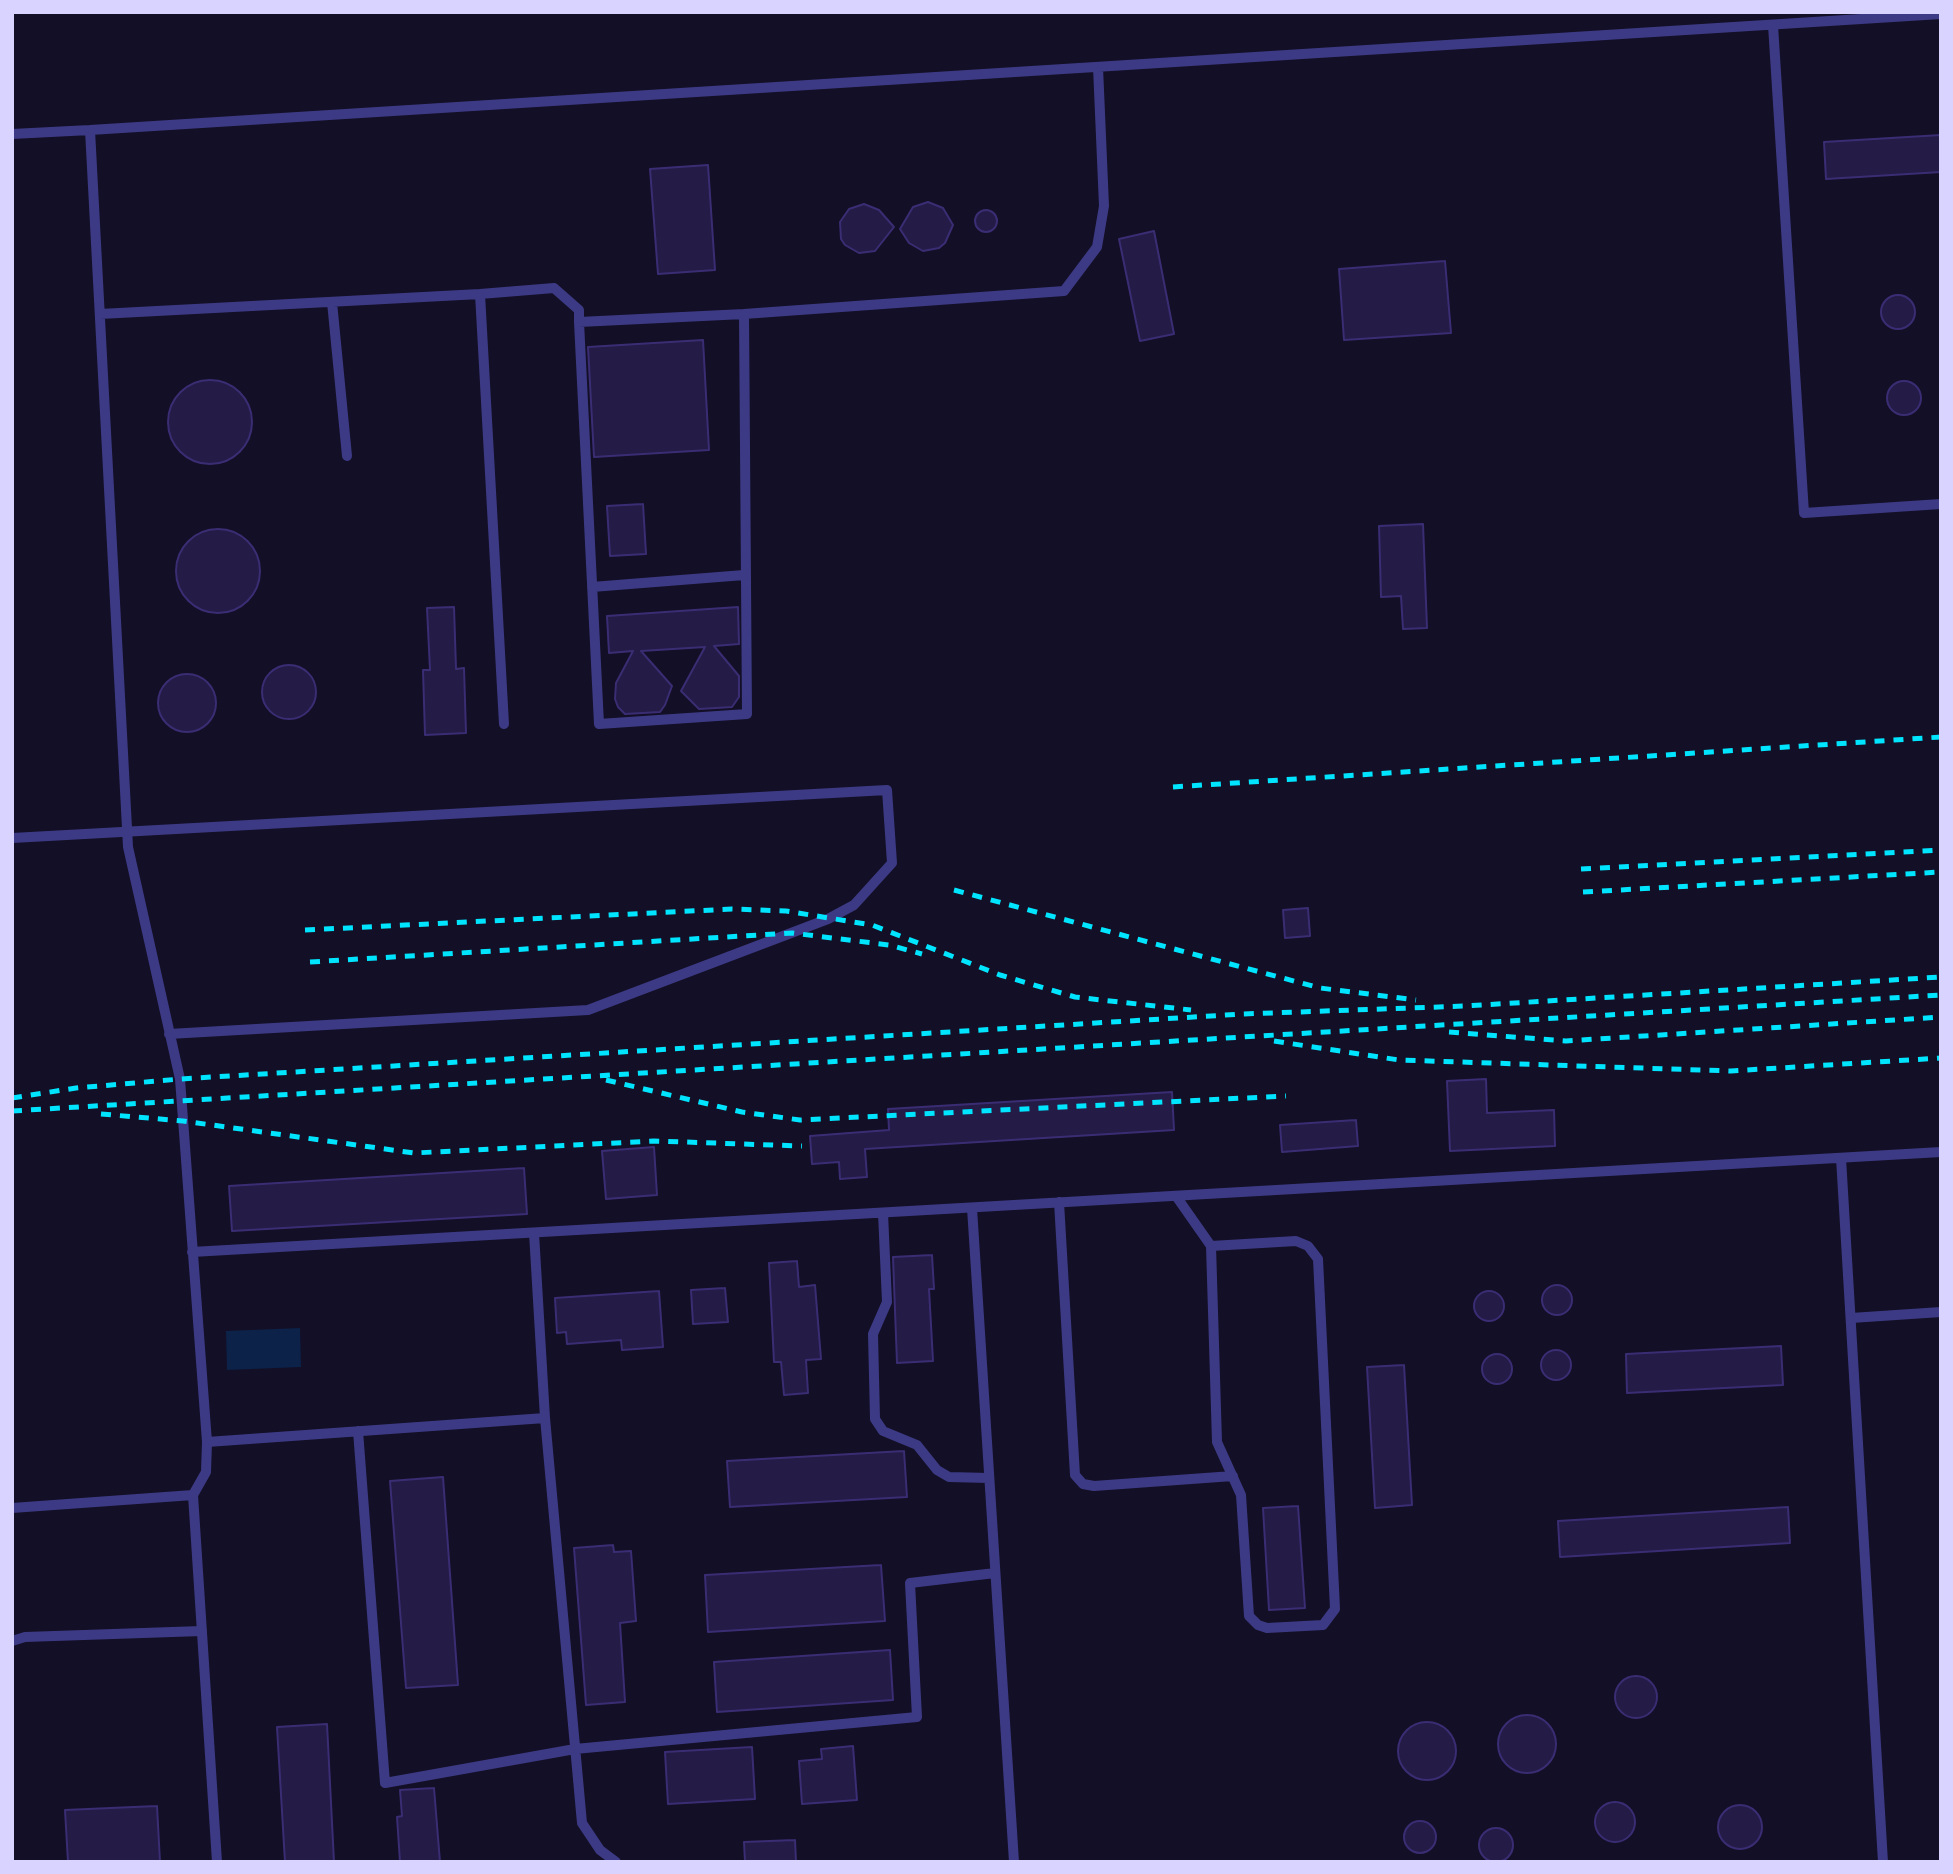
<!DOCTYPE html>
<style>
body{margin:0}
#map{position:relative;width:1953px;height:1874px;overflow:hidden;background:#130f26;font-family:Rubik,sans-serif}
canvas{display:block}
.frame{position:absolute;inset:0;border:14px solid #d9d4ff;pointer-events:none}
</style>
<div id="map">
<canvas width="1953" height="1874"></canvas>
<div class="frame"></div>
</div>
<script>
const context = document.querySelector('canvas').getContext('2d');
context.lineJoin = 'round';
function fill(path, color) {
  context.fillStyle = color;
  context.fill(path, 'evenodd');
}
function shape(rows) {
  const path = new Path2D();
  for (const r of rows) {
    if (r.length === 3) {
      path.moveTo(r[0] + r[2], r[1]);
      path.arc(r[0], r[1], r[2], 0, 2 * Math.PI);
      continue;
    }
    path.moveTo(r[0], r[1]);
    for (let i = 2; i < r.length; i += 2) path.lineTo(r[i], r[i + 1]);
  }
  return path;
}
function stroke(path, color, width, dash) {
  context.strokeStyle = color;
  context.lineWidth = width;
  context.lineCap = dash ? 'butt' : 'round';
  context.setLineDash(dash || []);
  context.stroke(path);
}
fill(shape([
 [300,1328,301,1367,227,1370,226,1331]
]), '#0c2248');
const building = shape([
 [1941,135,1941,172,1826,179,1824,142,1941,135],
 [708,165,715,270,658,274,650,169,708,165],
 [928,202,943,208,953,225,945,243,939,248,923,251,909,243,900,229,913,207,928,202],
 [864,204,879,210,894,227,875,251,859,253,845,245,841,239,840,222,849,209,864,204],
 [986,221,11],
 [1154,231,1174,334,1140,341,1119,239,1154,231],
 [1445,261,1451,333,1344,340,1339,269,1445,261],
 [1898,312,17],
 [703,340,709,450,594,457,588,347,703,340],
 [210,422,42],
 [1904,398,17],
 [643,504,646,554,610,556,607,506,643,504],
 [1423,524,1427,628,1403,629,1401,596,1381,597,1379,526,1423,524],
 [218,571,42],
 [454,607,456,669,464,668,466,733,425,735,423,670,430,670,427,608,454,607],
 [738,607,739,644,714,646,739,676,739,697,732,707,699,709,681,691,705,647,641,651,672,686,665,705,660,712,625,714,618,707,615,699,616,683,633,651,609,653,607,616,738,607],
 [289,692,27],
 [187,703,29],
 [1308,908,1310,936,1285,938,1283,910,1308,908],
 [1486,1079,1487,1113,1554,1110,1555,1146,1450,1151,1447,1081,1486,1079],
 [1172,1092,1174,1130,865,1149,867,1177,840,1179,839,1162,812,1164,810,1136,889,1130,888,1109,1172,1092],
 [1356,1120,1358,1146,1282,1152,1280,1125,1356,1120],
 [654,1147,657,1195,606,1199,602,1151,654,1147],
 [524,1168,527,1214,232,1231,229,1186,524,1168],
 [932,1255,934,1289,929,1289,933,1361,897,1363,893,1257,932,1255],
 [797,1261,799,1287,815,1285,821,1359,806,1360,808,1393,784,1395,781,1362,774,1362,769,1263,797,1261],
 [1557,1300,15],
 [725,1288,728,1322,693,1324,691,1290,725,1288],
 [659,1291,663,1347,622,1350,621,1340,567,1344,566,1332,557,1333,555,1298,659,1291],
 [1489,1306,15],
 [1781,1346,1783,1385,1627,1393,1626,1354,1781,1346],
 [1556,1365,15],
 [1497,1369,15],
 [1404,1365,1412,1505,1375,1508,1367,1367,1404,1365],
 [904,1451,907,1497,730,1507,727,1461,904,1451],
 [443,1477,458,1685,406,1688,390,1481,443,1477],
 [1298,1506,1305,1608,1269,1610,1263,1508,1298,1506],
 [1788,1507,1790,1543,1560,1557,1558,1521,1788,1507],
 [613,1545,614,1552,631,1551,636,1621,620,1623,625,1702,586,1705,574,1548,613,1545],
 [881,1565,885,1621,708,1632,705,1575,881,1565],
 [890,1650,893,1700,717,1712,714,1662,890,1650],
 [1636,1697,21],
 [1527,1744,29],
 [1427,1751,29],
 [327,1724,334,1862,285,1862,277,1727,327,1724],
 [853,1746,857,1800,802,1804,799,1761,822,1759,821,1749,853,1746],
 [752,1747,755,1799,668,1804,665,1752,752,1747],
 [434,1788,440,1862,400,1862,397,1817,402,1816,400,1790,434,1788],
 [1615,1822,20],
 [1740,1827,22],
 [157,1806,160,1862,68,1862,65,1810,157,1806],
 [1420,1837,16],
 [1496,1845,17],
 [795,1840,796,1862,745,1862,744,1842,795,1840]
]);
fill(building, '#241b47');
stroke(building, '#3b2d73', 2);
stroke(shape([
 [1773,25,1804,513,1941,504],
 [90,130,1941,14],
 [12,134,90,130,128,847,180,1079,207,1442,206,1472,193,1495,217,1862],
 [480,294,554,288,579,310,579,322,599,724,747,714,744,314,579,322],
 [332,302,347,456],
 [100,314,480,294,504,724],
 [744,314,1064,291,1097,247,1104,206,1098,67],
 [592,587,744,575],
 [12,838,887,790,892,863,854,905,828,919,588,1010,169,1034],
 [1841,1158,1883,1862],
 [1176,1196,1211,1246,1296,1241,1308,1246,1318,1259,1335,1609,1323,1625,1267,1628,1258,1625,1249,1616,1241,1495,1217,1442,1211,1246],
 [1059,1202,1075,1475,1083,1484,1094,1486,1233,1476],
 [972,1208,1014,1862],
 [883,1213,887,1302,873,1334,875,1419,883,1431,917,1445,937,1470,949,1477,989,1478],
 [192,1252,1941,1152],
 [1851,1318,1941,1312],
 [545,1418,582,1823,600,1850,616,1862],
 [358,1431,385,1783,575,1749,917,1717,910,1583,995,1573],
 [207,1442,545,1418,534,1233],
 [12,1508,193,1495],
 [12,1641,25,1637,202,1631]
]), '#3d3a85', 10);
stroke(shape([
 [1173,787,1941,737],
 [1581,869,1941,850],
 [954,890,1320,988,1416,1000],
 [1583,892,1941,872],
 [305,930,732,909,786,911,872,925,1000,975,1075,997,1191,1010],
 [310,962,792,933,889,945,922,954],
 [1449,1032,1566,1041,1941,1017],
 [1274,1041,1399,1060,1731,1071,1941,1058],
 [606,1080,742,1112,800,1120,1286,1096],
 [12,1098,76,1088,180,1079,1243,1014,1465,1006,1941,977],
 [12,1111,1941,995],
 [101,1114,183,1121,414,1153,654,1141,802,1146]
]), '#00e5ff', 5, [10, 9]);
</script>
